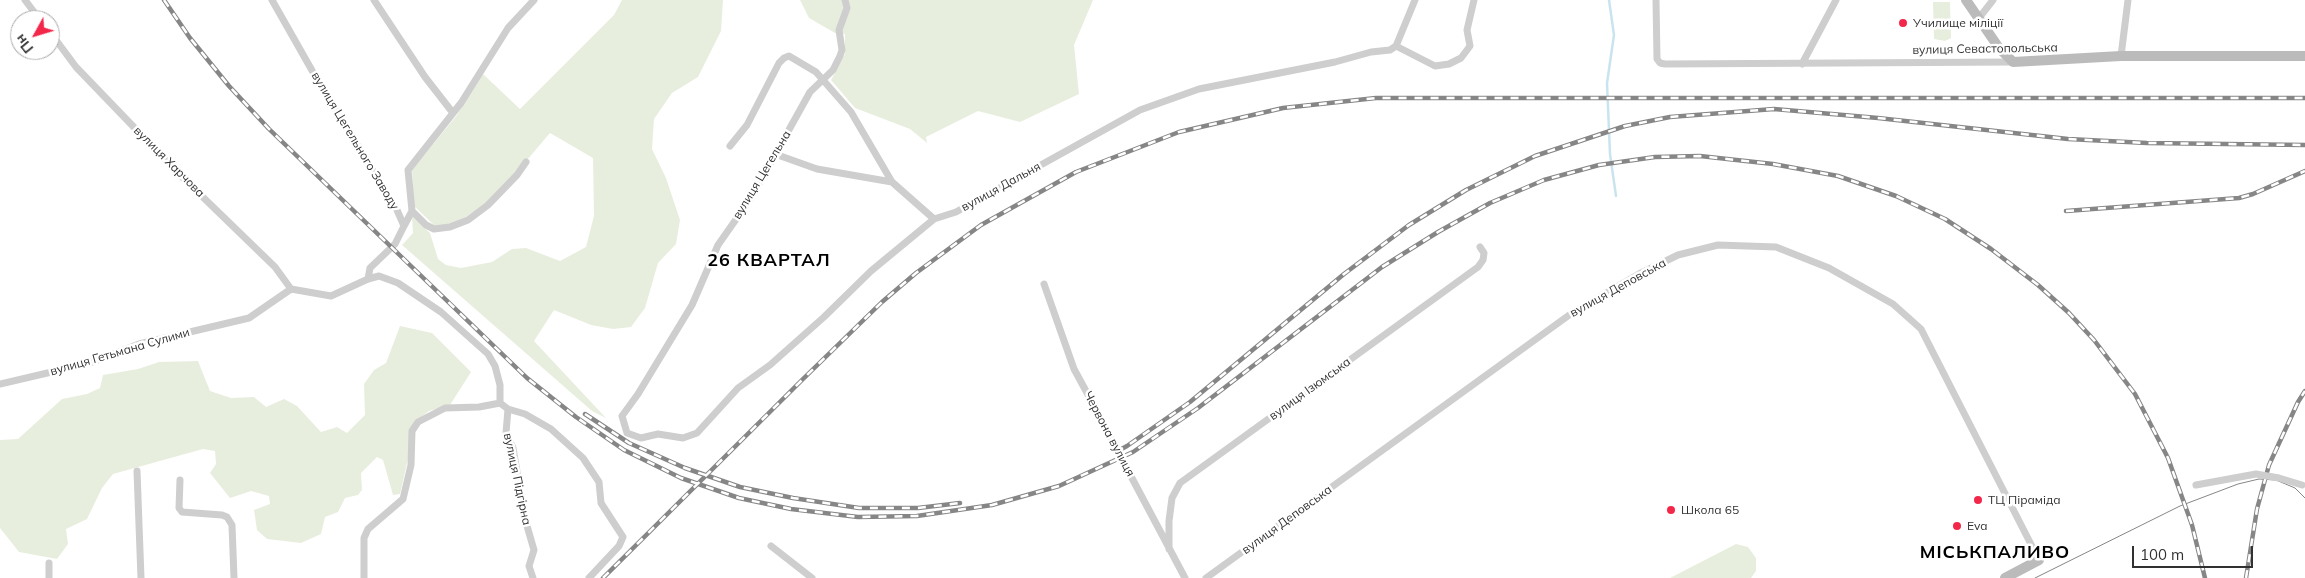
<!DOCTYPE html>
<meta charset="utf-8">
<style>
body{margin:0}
#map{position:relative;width:2305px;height:578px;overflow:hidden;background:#fff;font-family:Mulish,sans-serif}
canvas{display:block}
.north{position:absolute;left:10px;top:10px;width:50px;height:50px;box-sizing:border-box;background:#fff;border:1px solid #adadad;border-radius:50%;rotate:231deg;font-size:14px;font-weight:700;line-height:20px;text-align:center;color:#313131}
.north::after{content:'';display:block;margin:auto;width:18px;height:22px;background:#f3274a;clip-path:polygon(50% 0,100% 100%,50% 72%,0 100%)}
.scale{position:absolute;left:2132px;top:546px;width:121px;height:22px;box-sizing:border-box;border:2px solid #313131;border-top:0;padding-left:6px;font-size:15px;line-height:18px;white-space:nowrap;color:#313131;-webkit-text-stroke:4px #fff;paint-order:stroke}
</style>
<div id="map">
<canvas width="2305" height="578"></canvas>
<div class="north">Пн</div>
<div class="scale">100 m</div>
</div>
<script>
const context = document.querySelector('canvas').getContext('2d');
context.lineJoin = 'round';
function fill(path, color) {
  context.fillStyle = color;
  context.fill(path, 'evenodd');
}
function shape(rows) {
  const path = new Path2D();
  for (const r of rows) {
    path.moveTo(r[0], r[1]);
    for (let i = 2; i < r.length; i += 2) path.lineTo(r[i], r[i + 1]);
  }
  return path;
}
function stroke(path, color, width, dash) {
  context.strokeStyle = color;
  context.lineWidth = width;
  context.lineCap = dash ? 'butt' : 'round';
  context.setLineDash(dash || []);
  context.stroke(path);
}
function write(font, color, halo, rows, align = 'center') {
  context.font = font + ' Mulish,sans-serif';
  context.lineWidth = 5;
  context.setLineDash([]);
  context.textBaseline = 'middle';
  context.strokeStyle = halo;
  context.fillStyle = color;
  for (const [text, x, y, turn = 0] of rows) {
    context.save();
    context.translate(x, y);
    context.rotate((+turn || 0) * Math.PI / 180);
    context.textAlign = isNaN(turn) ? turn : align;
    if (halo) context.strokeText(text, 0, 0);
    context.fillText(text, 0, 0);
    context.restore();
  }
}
fill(shape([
 [622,0,723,0,721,31,698,77,672,93,654,119,652,149,666,178,680,220,676,244,658,263,645,308,631,327,613,329,591,325,554,310,534,341,606,418,592,411,402,245,413,233,412,216,430,233,438,259,446,265,461,268,492,262,512,249,526,248,560,261,586,247,594,216,593,158,550,133,516,173,487,202,466,217,450,224,435,226,414,206,412,170,457,115,483,74,520,109,614,15],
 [800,0,1093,0,1074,45,1079,94,1020,122,978,111,926,137,927,143,910,129,855,108,831,80,845,54,845,34,835,33,809,18],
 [1933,2,1950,2,1951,38,1945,41,1934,39],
 [400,326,432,333,471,372,450,405,429,411,417,420,400,494,393,495,383,460,377,457,361,473,362,490,358,495,345,498,338,512,325,517,321,534,301,543,267,539,257,530,254,510,270,504,269,496,251,491,230,498,210,473,216,464,215,451,203,449,113,474,102,488,87,519,66,529,68,544,57,559,19,552,0,528,0,440,18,439,62,399,87,394,100,388,103,375,138,369,159,362,198,361,210,391,231,398,254,397,266,407,284,399,297,406,321,432,337,427,347,433,365,415,364,384,374,370,386,363],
 [1736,544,1748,547,1756,558,1756,571,1751,578,1670,578]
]), '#e8eede');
stroke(shape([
 [1609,0,1614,35,1607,83,1610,154,1616,196]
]), '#c9e4ef', 2.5);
stroke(shape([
 [25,0,40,20],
 [272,0,318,81,397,210,404,226,395,244,370,268,368,279],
 [374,0,425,77,453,113],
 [845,0,847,8,839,30,842,50,840,56,833,70,810,92,751,198,718,245,692,305,638,394,622,416,627,433,641,438,658,434,683,438,697,433,738,388,770,365,824,317,871,271,934,219,956,212,1140,110,1199,89,1335,62,1371,52,1390,50,1396,46,1415,0],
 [1656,0,1657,59,1660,63,1665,64,2013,62],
 [1979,18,1993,0],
 [50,32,76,67,178,173,275,267,291,289],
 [1396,46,1435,66,1449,64,1461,58,1470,46,1467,30,1474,0],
 [2121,56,2128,0],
 [1802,64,1836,0],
 [730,146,747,125,779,63,784,58,789,56,816,72,851,112,892,182],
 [775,154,817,169,892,182,934,219],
 [412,211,408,170,461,103,508,28,534,0],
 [404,226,412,211,426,225,434,229,450,227,468,220,488,205,517,175,526,162],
 [1044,284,1074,369,1098,413],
 [291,289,331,296,368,279,379,276,398,283,441,312,488,354,495,366,500,385,500,403],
 [0,384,90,363,139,344,249,318,291,289],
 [508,409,525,414,551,429,583,458,599,482,601,503,623,537,619,546,589,578],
 [1125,465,1185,578],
 [137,471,141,578],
 [180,480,179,508,182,512,222,515,227,517,232,525,234,578],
 [771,546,812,578],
 [1169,549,1169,521,1172,498,1180,483,1478,267,1483,260,1484,253,1480,247],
 [49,563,49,578],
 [364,578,364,538,368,529,403,499,411,465,412,431,418,422,445,408,479,407,500,403,508,409,506,433,513,448,525,519,534,550,529,566,533,578],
 [1206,578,1572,313,1639,274,1678,255,1718,245,1776,247,1829,268,1893,304,1921,329,2039,560]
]), '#cecece', 7);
stroke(shape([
 [1966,0,1999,48,2013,62,2121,56,2305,56],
 [2005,578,2039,560]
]), '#bbb', 10);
stroke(shape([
 [2035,578,2180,506,2238,484,2259,479,2276,480,2295,488,2305,498]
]), '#868686', 1);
const rail = shape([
 [164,0,190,38,229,86,269,129,527,378,576,417,624,450,681,478,739,498,791,509,858,517,917,516,992,505,1059,486,1133,452,1198,408,1382,267,1438,232,1490,203,1544,180,1599,165,1655,157,1700,156,1773,164,1838,176,1896,196,1945,219,1991,249,2038,285,2069,313,2094,340,2135,394,2168,458,2192,525,2205,578],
 [2066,211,2239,198,2253,194,2305,171],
 [585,414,629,443,685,468,740,487,793,498,859,508,918,508,960,503],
 [1116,452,1127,446,1190,402,1344,274,1409,225,1466,190,1535,156,1625,126,1670,117,1774,109,1878,118,2068,139,2147,143,2305,145],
 [603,578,803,379,882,302,916,273,981,225,1076,172,1179,132,1283,108,1376,98,2305,98],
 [2246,578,2257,509,2269,465,2298,402,2305,391]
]);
stroke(rail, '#868686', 4.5);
stroke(rail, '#fff', 2.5, [8]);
stroke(shape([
 [1098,413,1125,465],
 [2196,485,2256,474,2279,478,2302,485]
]), '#cecece', 7);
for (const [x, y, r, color] of [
 [1903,23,5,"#f3274a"],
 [1978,500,5,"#f3274a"],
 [1671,510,5,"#f3274a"],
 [1957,526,5,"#f3274a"]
]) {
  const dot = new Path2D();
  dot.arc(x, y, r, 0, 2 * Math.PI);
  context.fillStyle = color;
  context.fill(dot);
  stroke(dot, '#fff', 2);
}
write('12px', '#313131', '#fff', [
 ["Училище міліції",1913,23],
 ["ТЦ Піраміда",1988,500],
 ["Школа 65",1681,510],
 ["Eva",1967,526]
], 'left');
write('12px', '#313131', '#fff', [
 ["вулиця Севастопольська",1985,49,-1],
 ["вулиця Цегельного Заводу",355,141,59],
 ["вулиця Харчова",169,162,45],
 ["вулиця Цегельна",762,175,-59],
 ["вулиця Дальня",1001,187,-29],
 ["вулиця Деповська",1618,288,-29],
 ["вулиця Гетьмана Сулими",120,352,-16],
 ["вулиця Ізюмська",1310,389,-36],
 ["Червона вулиця",1109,434,62],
 ["вулиця Підгірна",517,479,78],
 ["вулиця Деповська",1287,520,-36]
]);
context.letterSpacing = '1px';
write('bold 18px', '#000', '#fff', [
 ["26 КВАРТАЛ",769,261],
 ["МІСЬКПАЛИВО",1995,553]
]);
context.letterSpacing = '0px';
</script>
